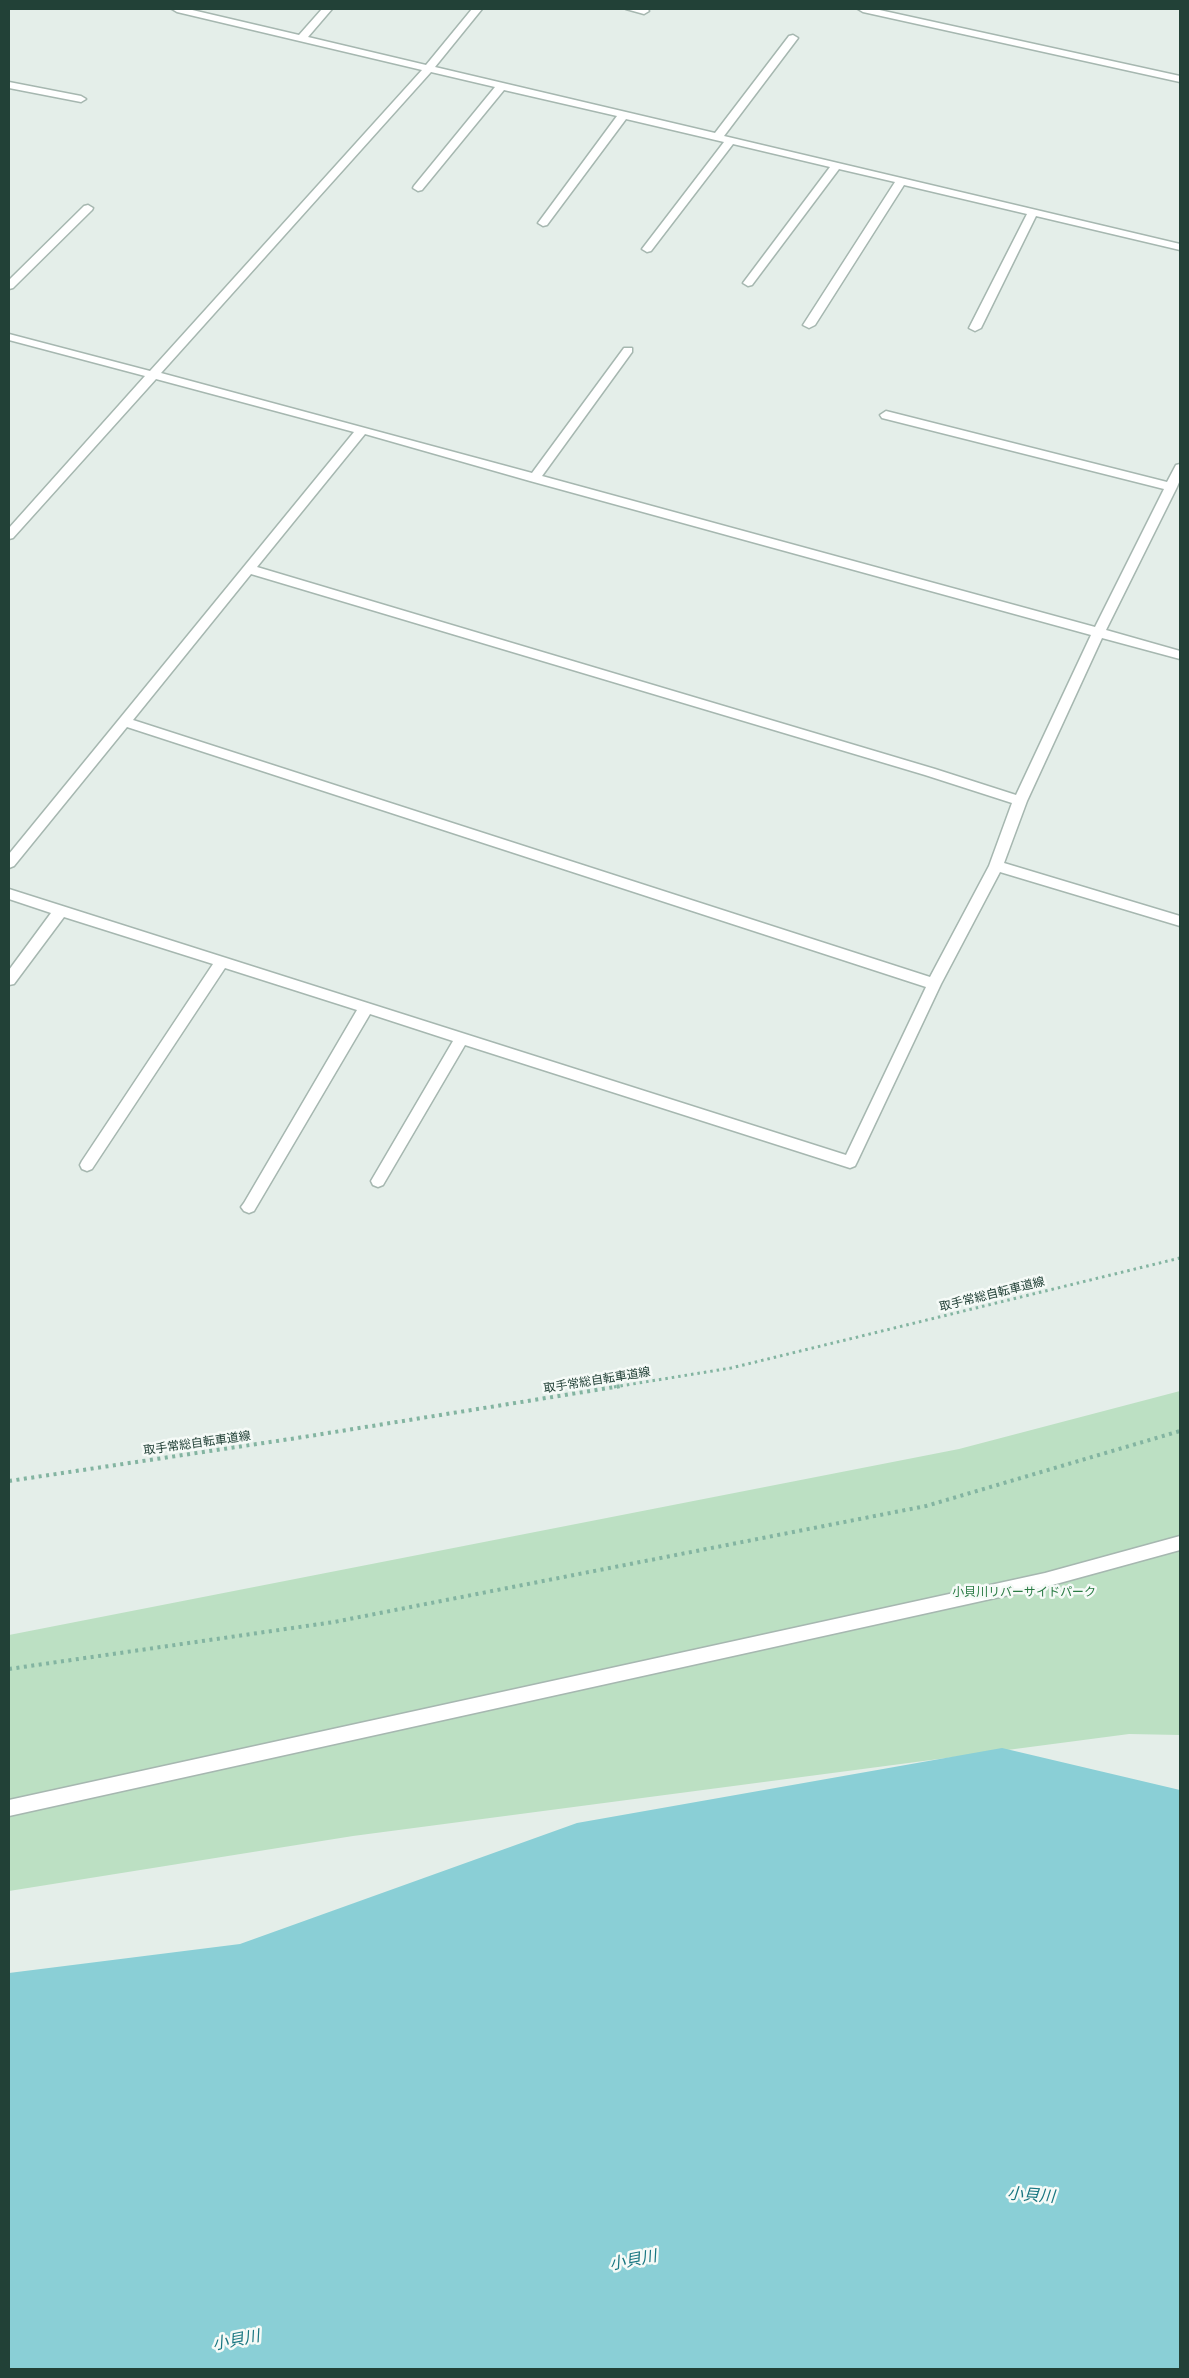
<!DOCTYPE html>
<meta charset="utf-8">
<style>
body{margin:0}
#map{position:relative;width:1189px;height:2378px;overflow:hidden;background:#e4eee9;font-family:Ubuntu,sans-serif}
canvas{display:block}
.frame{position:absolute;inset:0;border:10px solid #224137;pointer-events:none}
</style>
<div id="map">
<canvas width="1189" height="2378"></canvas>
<div class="frame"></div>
</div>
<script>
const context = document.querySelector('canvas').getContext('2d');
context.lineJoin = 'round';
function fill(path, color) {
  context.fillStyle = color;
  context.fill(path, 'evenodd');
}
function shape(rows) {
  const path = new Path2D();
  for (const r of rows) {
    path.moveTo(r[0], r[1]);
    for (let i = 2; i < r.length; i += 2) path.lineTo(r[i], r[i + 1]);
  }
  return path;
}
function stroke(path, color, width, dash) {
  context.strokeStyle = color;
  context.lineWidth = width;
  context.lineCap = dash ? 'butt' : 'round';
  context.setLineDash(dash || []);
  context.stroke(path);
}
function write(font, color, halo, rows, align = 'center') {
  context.font = font + ' Ubuntu,"Noto Sans JP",sans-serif';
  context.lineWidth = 5;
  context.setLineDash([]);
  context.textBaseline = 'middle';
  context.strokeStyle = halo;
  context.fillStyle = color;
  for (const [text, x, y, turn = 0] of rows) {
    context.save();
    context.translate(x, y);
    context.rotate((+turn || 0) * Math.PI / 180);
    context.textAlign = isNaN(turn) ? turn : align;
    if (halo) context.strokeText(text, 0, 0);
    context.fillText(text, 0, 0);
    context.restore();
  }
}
fill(shape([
 [1180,1391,1180,1735,1129,1734,353,1836,9,1891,9,1635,959,1449]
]), '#bce0c3');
fill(shape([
 [1002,1748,1180,1790,1180,2369,9,2369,9,1973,240,1944,577,1823]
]), '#8acfd6');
const minor = shape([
 [172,9,188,9,299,35,322,9,332,9,308,37,426,65,472,9,482,9,435,67,715,133,789,36,793,35,798,38,724,136,1180,244,1180,250,1036,216,981,328,975,331,969,328,1027,214,904,185,815,325,809,328,803,325,895,182,839,169,752,285,748,286,743,283,830,167,733,144,651,251,647,252,642,249,724,142,626,119,547,225,543,226,538,223,617,116,504,90,422,190,418,191,413,188,414,186,495,87,431,72,161,373,532,473,624,348,632,348,632,352,542,476,1095,627,1164,489,882,418,880,415,886,411,1167,482,1176,465,1180,464,1180,480,1177,487,1106,630,1180,651,1180,659,1102,638,1027,801,1004,863,1180,916,1180,926,1000,872,941,984,857,1162,855,1166,850,1168,465,1045,383,1185,378,1187,373,1185,371,1181,453,1041,370,1014,254,1211,249,1213,244,1211,241,1207,244,1203,357,1010,225,968,92,1169,87,1171,82,1169,80,1165,82,1161,213,964,64,917,14,984,9,985,9,970,51,913,9,899,9,889,846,1155,926,987,127,727,14,866,9,868,9,854,354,432,156,379,13,538,9,539,9,528,145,376,9,340,9,334,150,371,422,70,177,12,172,9],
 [365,434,530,481,1091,635,1016,795,935,769,257,567,365,434],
 [251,574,925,775,1012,803,989,866,930,977,133,720,251,574],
 [626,9,647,9,649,11,644,14,626,9],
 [858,9,875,9,1180,76,1180,82,863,12,858,9],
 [9,82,81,96,86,99,81,102,9,88,9,82],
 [88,205,93,208,92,210,13,288,9,289,9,280,84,206,88,205],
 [1180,1536,1180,1550,1045,1587,9,1816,9,1800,1045,1573,1180,1536]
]);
stroke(minor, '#a6b7b0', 3);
stroke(shape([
 [614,1387,731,1368,1180,1258]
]), '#83b4a1', 3, [2.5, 4]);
stroke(shape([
 [9,1481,297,1438,621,1386],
 [9,1669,334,1622,926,1506,1180,1431]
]), '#83b4a1', 4, [3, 4.5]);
fill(minor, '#fff');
write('12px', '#224137', '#f5faf7', [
 ["取手常総自転車道線",992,1294,-14],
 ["取手常総自転車道線",597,1380,-9],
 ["取手常総自転車道線",197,1443,-8]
]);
write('12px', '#2a7b44', '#f5faf7', [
 ["小貝川リバーサイドパーク",1024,1592]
]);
write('italic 16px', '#187681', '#f5faf7', [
 ["小貝川",1031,2195,4],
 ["小貝川",633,2260,-11],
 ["小貝川",236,2340,-11]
]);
</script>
